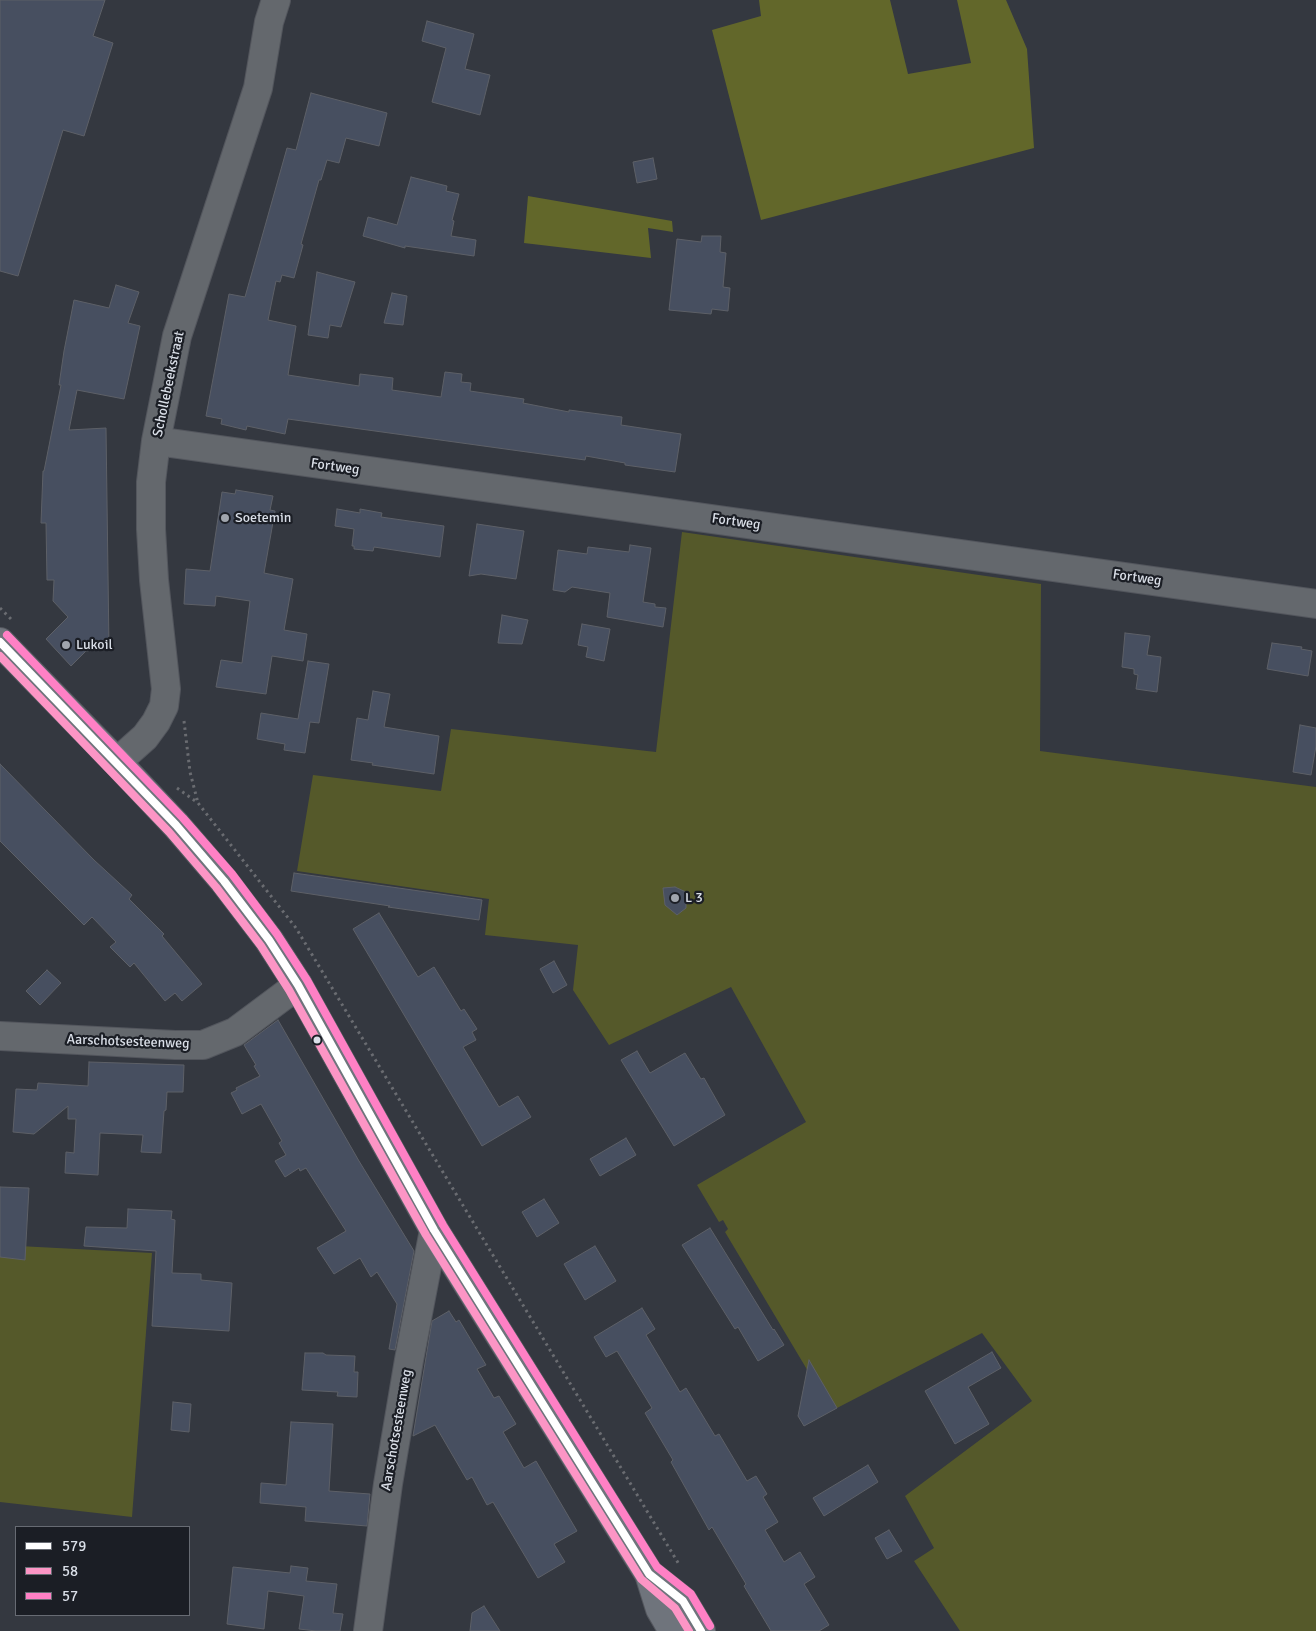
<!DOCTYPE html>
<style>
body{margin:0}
#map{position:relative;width:1316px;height:1631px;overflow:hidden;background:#343840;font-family:Signika,sans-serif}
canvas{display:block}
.legend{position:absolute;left:15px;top:1526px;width:175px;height:90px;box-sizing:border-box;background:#1b1e25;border:1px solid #676b73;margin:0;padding:6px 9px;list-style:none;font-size:15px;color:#dadfe8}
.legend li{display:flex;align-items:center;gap:10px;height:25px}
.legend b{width:25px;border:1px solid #676b73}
</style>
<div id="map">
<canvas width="1316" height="1631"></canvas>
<ul class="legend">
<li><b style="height:6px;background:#fff"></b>579</li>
<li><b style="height:6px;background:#fc95c5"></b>58</li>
<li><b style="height:6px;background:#ff80c5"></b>57</li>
</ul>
</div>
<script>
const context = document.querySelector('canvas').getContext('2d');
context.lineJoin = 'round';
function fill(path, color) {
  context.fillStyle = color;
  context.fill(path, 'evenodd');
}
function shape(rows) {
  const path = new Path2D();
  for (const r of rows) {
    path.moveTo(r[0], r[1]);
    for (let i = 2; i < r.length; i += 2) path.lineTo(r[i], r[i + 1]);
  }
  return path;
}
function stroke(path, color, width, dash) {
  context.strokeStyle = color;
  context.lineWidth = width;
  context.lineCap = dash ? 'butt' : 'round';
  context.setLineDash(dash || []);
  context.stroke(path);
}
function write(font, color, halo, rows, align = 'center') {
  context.font = font + ' Signika,sans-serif';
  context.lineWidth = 4.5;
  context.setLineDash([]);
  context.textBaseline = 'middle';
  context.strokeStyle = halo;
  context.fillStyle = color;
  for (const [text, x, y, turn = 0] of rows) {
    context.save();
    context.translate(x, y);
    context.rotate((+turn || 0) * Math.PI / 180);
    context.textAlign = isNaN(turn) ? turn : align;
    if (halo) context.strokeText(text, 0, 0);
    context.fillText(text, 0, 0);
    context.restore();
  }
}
fill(shape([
 [682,532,1041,584,1040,751,1316,787,1316,1631,960,1631,914,1561,934,1548,905,1496,1032,1401,982,1333,837,1408,821,1393,725,1232,728,1229,723,1220,719,1222,697,1185,806,1122,731,987,609,1045,573,990,578,945,485,935,489,899,297,871,313,775,441,791,451,729,656,752],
 [0,1245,152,1253,132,1517,0,1502]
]), '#55592a');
fill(shape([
 [759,0,890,0,908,74,971,63,957,0,1006,0,1027,49,1034,148,761,220,712,30,761,16],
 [528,196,672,221,673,232,648,228,651,258,524,243]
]), '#62672a');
const building = shape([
 [0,0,105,0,93,36,113,43,84,136,63,130,18,276,0,271,0,0],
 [427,21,474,34,465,69,490,75,480,115,432,102,446,48,422,41,427,21],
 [311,93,387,113,379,146,346,138,339,163,327,160,321,180,319,180,301,244,303,245,294,278,282,275,280,282,276,281,268,320,296,326,288,375,359,386,360,374,393,378,392,390,441,397,445,372,462,374,461,382,471,383,470,391,524,399,523,403,569,412,569,410,622,417,621,425,681,434,675,472,625,465,625,463,586,456,585,460,288,419,285,434,247,426,246,430,221,424,222,419,206,416,229,294,245,297,287,148,296,150,311,93],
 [653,158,657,179,637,183,633,162,653,158],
 [411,177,447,186,446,191,459,194,452,220,454,221,451,236,476,240,474,256,405,246,405,248,363,236,368,217,397,225,411,177],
 [702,236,721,236,720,252,726,253,723,287,730,288,728,311,712,309,711,314,669,310,677,239,701,242,702,236],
 [317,272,355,282,341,327,330,325,328,338,308,335,317,272],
 [116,285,139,292,128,323,140,326,124,399,77,390,69,430,106,428,109,648,86,651,71,666,46,639,68,617,53,601,54,580,47,580,46,523,41,523,43,471,44,471,61,385,59,385,64,351,74,300,109,308,116,285],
 [392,293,407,296,403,325,384,323,392,293],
 [236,490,273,496,270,510,275,511,264,573,293,579,284,630,307,634,303,661,272,656,266,694,216,687,221,660,242,663,250,601,216,596,215,606,184,604,186,569,210,571,222,492,235,494,236,490],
 [337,509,360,513,360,509,382,513,381,517,444,526,440,557,374,547,373,551,354,549,354,546,352,546,354,529,335,526,337,509],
 [477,524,524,531,516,579,481,574,469,576,477,524],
 [630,545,651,548,643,602,655,604,655,607,666,608,663,627,607,617,610,593,572,587,565,592,553,590,558,550,587,554,588,547,629,552,630,545],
 [502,615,528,620,522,644,498,643,502,615],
 [582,624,610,629,604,661,586,657,588,647,578,645,582,624],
 [1125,633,1150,636,1147,655,1161,657,1157,692,1136,689,1138,675,1134,674,1134,669,1122,667,1125,633],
 [1272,643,1302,647,1301,649,1312,651,1308,676,1267,669,1272,643],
 [308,661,329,664,319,723,310,722,305,753,284,750,285,744,257,739,261,713,298,719,308,661],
 [373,691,390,694,384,727,439,736,434,774,372,765,373,763,351,760,357,718,368,720,373,691],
 [1300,725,1316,728,1316,746,1311,775,1293,772,1300,725],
 [0,764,94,860,132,895,129,899,164,934,162,936,202,984,182,1001,175,993,165,1001,134,963,130,967,110,947,116,942,92,917,84,925,0,841,0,764],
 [294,873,482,900,479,920,388,907,390,906,291,891,294,873],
 [675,887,686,892,686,908,677,915,665,905,663,888,675,887],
 [379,913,418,977,434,967,461,1011,464,1009,477,1029,472,1032,476,1040,463,1047,499,1107,518,1096,531,1117,482,1146,353,929,379,913],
 [554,961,567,985,553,993,540,969,554,961],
 [47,970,61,983,40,1005,26,991,47,970],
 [278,1020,359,1161,414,1251,395,1350,389,1349,397,1304,377,1272,371,1277,360,1258,334,1274,317,1248,346,1231,306,1168,300,1171,299,1168,285,1177,275,1161,286,1155,279,1143,282,1141,261,1104,242,1114,231,1093,237,1090,236,1088,260,1076,254,1066,256,1065,244,1045,278,1020],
 [637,1051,650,1073,685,1053,701,1079,704,1078,725,1115,674,1146,621,1060,637,1051],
 [89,1062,184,1065,183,1092,167,1092,166,1110,164,1111,161,1153,141,1152,143,1135,100,1133,98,1175,65,1173,66,1152,74,1153,76,1119,68,1119,68,1106,34,1134,13,1132,16,1089,37,1090,38,1083,88,1086,89,1062],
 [626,1138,636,1155,600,1176,590,1159,626,1138],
 [0,1187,29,1188,25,1260,0,1257,0,1187],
 [544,1199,559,1223,537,1237,522,1212,544,1199],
 [128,1209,172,1211,171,1219,175,1220,172,1273,201,1274,201,1280,232,1283,229,1331,152,1326,156,1251,84,1246,86,1227,127,1228,128,1209],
 [710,1228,773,1330,774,1329,784,1345,758,1361,738,1327,735,1329,682,1245,710,1228],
 [595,1246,616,1281,585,1300,564,1264,595,1246],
 [642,1308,655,1329,646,1335,680,1392,686,1388,715,1436,719,1434,747,1481,756,1476,767,1494,763,1497,778,1522,765,1530,784,1562,800,1552,815,1577,804,1584,829,1625,819,1631,771,1631,744,1586,746,1584,712,1527,709,1530,671,1462,673,1460,645,1413,652,1408,617,1351,606,1357,594,1337,642,1308],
 [449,1311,456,1322,459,1320,486,1365,477,1369,494,1398,499,1396,516,1424,503,1432,524,1468,536,1461,577,1531,554,1544,565,1562,538,1578,493,1502,487,1505,472,1477,467,1480,435,1425,413,1436,432,1321,449,1311],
 [992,1352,1001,1368,968,1387,989,1424,955,1444,925,1391,992,1352],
 [305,1353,323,1353,326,1355,355,1356,354,1372,358,1372,357,1397,337,1396,338,1392,302,1390,305,1353],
 [809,1360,837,1408,804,1426,798,1416,809,1360],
 [173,1402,191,1404,189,1432,171,1430,173,1402],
 [291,1422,333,1424,329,1491,370,1494,367,1526,305,1521,306,1507,260,1503,261,1483,286,1485,291,1422],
 [868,1465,878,1482,824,1516,813,1498,868,1465],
 [889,1530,902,1551,887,1559,875,1538,889,1530],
 [291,1566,308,1568,306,1581,337,1584,333,1613,343,1614,340,1631,316,1631,299,1629,304,1596,268,1591,264,1629,227,1624,233,1567,290,1573,291,1566],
 [484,1606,500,1631,470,1631,472,1613,484,1606]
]);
fill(building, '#474f60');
stroke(building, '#5d6067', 1);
const minor = shape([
 [156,441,1316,604],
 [117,762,145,737,156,722,164,706,166,689,154,580,151,529,151,482,156,441,177,336,258,88,269,22,276,0],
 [0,1036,175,1045,203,1045,235,1032,298,985],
 [368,1631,388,1484,409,1360,434,1230]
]);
const major = shape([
 [0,642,117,762,176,825,224,881,269,940,298,985,434,1230,649,1574,660,1609,673,1631],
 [649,1574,683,1601,701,1631]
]);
stroke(minor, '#53565d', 30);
stroke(major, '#53565d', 30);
stroke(shape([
 [0,608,12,620],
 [184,721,190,772,198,803],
 [177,788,198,803,296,928,680,1566]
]), '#6a6c71', 3, [2.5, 4]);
stroke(minor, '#64686d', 28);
stroke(major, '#6f747c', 28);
stroke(shape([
 [0,642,176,825,224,881,269,940,298,985,434,1230,649,1574,683,1601,701,1631]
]), '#fff', 8);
stroke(shape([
 [0,656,169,832,216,887,261,946,289,990,426,1235,641,1579,675,1608,689,1631]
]), '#fc95c5', 8);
stroke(shape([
 [7,635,183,818,232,874,277,934,307,980,443,1225,657,1567,691,1594,710,1626]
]), '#ff80c5', 8);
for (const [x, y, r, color] of [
 [225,518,5,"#a0a5ad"],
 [66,645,5,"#a0a5ad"],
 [675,898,5,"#a0a5ad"],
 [317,1040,4.5,"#dadfe8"]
]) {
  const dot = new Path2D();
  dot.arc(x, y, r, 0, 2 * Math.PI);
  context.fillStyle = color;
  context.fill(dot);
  stroke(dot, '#1b1e25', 2);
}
write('14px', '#dadfe8', '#1b1e25', [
 ["Schollebeekstraat",169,384,-78],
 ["Fortweg",335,467,8],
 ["Fortweg",736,522,8],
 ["Fortweg",1137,578,8],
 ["Aarschotsesteenweg",128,1042,2],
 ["Aarschotsesteenweg",397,1430,-80]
]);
write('14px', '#dadfe8', '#1b1e25', [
 ["Soetemin",235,518],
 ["Lukoil",76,645],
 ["L 3",685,898]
], 'left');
</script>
